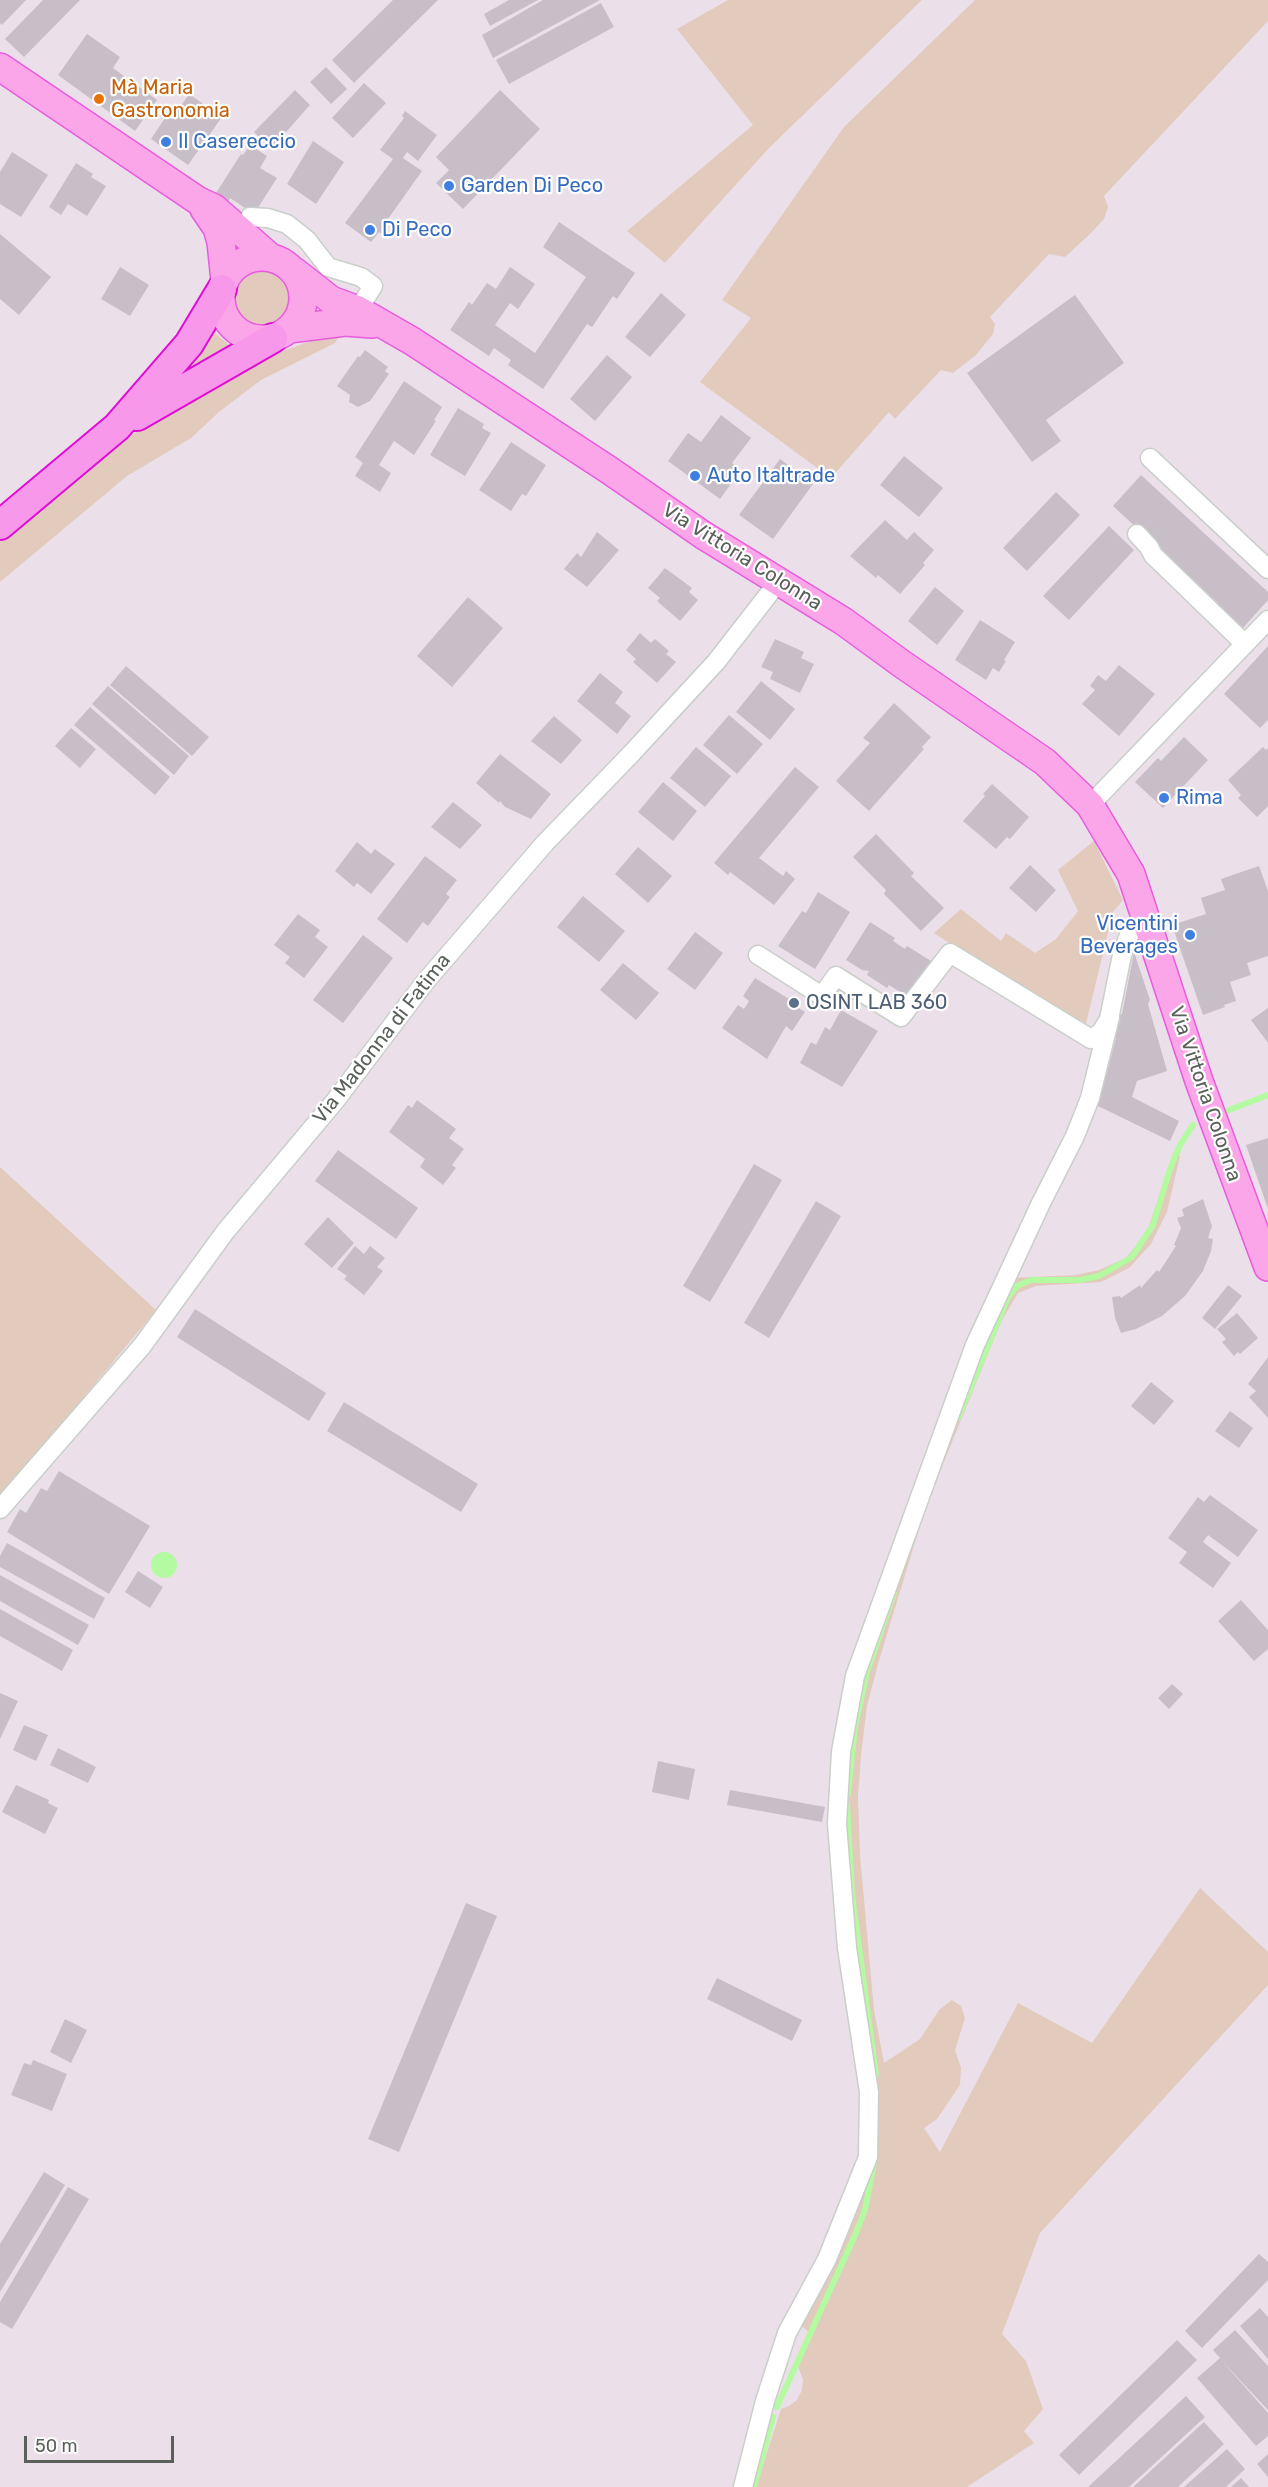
<!DOCTYPE html>
<meta charset="utf-8">
<style>
body{margin:0}
#map{position:relative;width:1268px;height:2487px;overflow:hidden;background:#ebe0e9;font-family:Rubik,sans-serif}
canvas{display:block}
.scale{position:absolute;left:24px;top:2436px;width:150px;height:27px;box-sizing:border-box;border:3px solid #596059;border-top:0;padding-left:8px;font-size:18px;line-height:21px;white-space:nowrap;color:#596059;-webkit-text-stroke:4px #fff;paint-order:stroke}
</style>
<div id="map">
<canvas width="1268" height="2487"></canvas>
<div class="scale">50 m</div>
</div>
<script>
const context = document.querySelector('canvas').getContext('2d');
context.lineJoin = 'round';
function fill(path, color) {
  context.fillStyle = color;
  context.fill(path, 'evenodd');
}
function shape(rows) {
  const path = new Path2D();
  for (const r of rows) {
    if (r.length === 3) {
      path.moveTo(r[0] + r[2], r[1]);
      path.arc(r[0], r[1], r[2], 0, 2 * Math.PI);
      continue;
    }
    path.moveTo(r[0], r[1]);
    for (let i = 2; i < r.length; i += 2) path.lineTo(r[i], r[i + 1]);
  }
  return path;
}
function stroke(path, color, width, dash) {
  context.strokeStyle = color;
  context.lineWidth = width;
  context.lineCap = dash ? 'butt' : 'round';
  context.setLineDash(dash || []);
  context.stroke(path);
}
function write(font, color, halo, rows, align = 'center') {
  context.font = font + ' Rubik,sans-serif';
  context.lineWidth = 4.5;
  context.setLineDash([]);
  context.textBaseline = 'middle';
  context.strokeStyle = halo;
  context.fillStyle = color;
  for (const [text, x, y, turn = 0] of rows) {
    context.save();
    context.translate(x, y);
    context.rotate((+turn || 0) * Math.PI / 180);
    context.textAlign = isNaN(turn) ? turn : align;
    if (halo) context.strokeText(text, 0, 0);
    context.fillText(text, 0, 0);
    context.restore();
  }
}
fill(shape([
 [728,0,922,0,769,148,665,263,627,231,753,125,677,29],
 [975,0,1268,0,1268,21,1104,196,1108,207,1104,219,1090,234,1065,257,1049,254,990,317,995,324,993,334,976,355,953,373,941,370,895,419,889,412,831,478,700,382,751,318,722,300,844,127],
 [262,298,28],
 [211,330,233,348,173,383],
 [339,336,335,343,261,380,219,412,191,438,127,476,0,582,0,542,108,451,204,387,278,353,313,340],
 [1094,841,1123,900,1113,912,1084,1032,934,933,961,909,1001,941,1006,933,1035,953,1056,939,1078,911,1058,870],
 [1173,1153,1180,1156,1167,1212,1151,1244,1129,1268,1101,1282,1036,1286,1018,1293,1001,1322,926,1506,878,1664,867,1706,861,1755,858,1796,860,1855,874,2010,884,2063,920,2039,939,2010,952,2000,961,2006,965,2018,955,2050,961,2068,960,2085,937,2119,924,2128,940,2152,1018,2003,1092,2043,1200,1888,1268,1952,1268,1985,1040,2233,1002,2334,1026,2361,1043,2409,1024,2431,1034,2443,967,2487,756,2487,781,2409,789,2406,797,2400,802,2390,803,2380,798,2366,813,2335,800,2325,868,2159,844,1803,855,1699,894,1579,1011,1278,1076,1275,1099,1270,1126,1258,1147,1232],
 [0,1167,156,1310,0,1498]
]), '#e2cabd');
fill(shape([
 [164,1565,13]
]), '#b3faa1');
stroke(shape([
 [1224,1112,1268,1095],
 [958,1418,1008,1297,1017,1286,1031,1280,1080,1280,1099,1276,1132,1257,1153,1225,1170,1169,1180,1145,1193,1125],
 [848,1794,855,1727,867,1672,894,1593],
 [847,1804,852,1894,876,2075],
 [777,2407,856,2233,865,2210,875,2158],
 [754,2487,773,2417]
]), '#b3faa1', 6);
fill(shape([
 [0,0,26,0,2,25,0,23],
 [43,0,80,0,24,57,5,39],
 [393,0,438,0,354,83,332,60],
 [509,0,538,0,490,26,484,14],
 [543,0,600,0,493,58,482,35],
 [601,3,614,27,509,84,496,60],
 [87,34,120,57,113,68,157,100,135,131,58,75],
 [326,67,347,89,331,104,310,82],
 [364,83,386,103,353,138,332,118],
 [295,90,310,105,271,149,254,132],
 [500,90,540,129,463,209,436,183,449,170,436,157],
 [189,94,222,117,188,165,151,139,167,115,172,119],
 [405,111,437,135,418,161,407,152,403,158,422,171,388,219,391,221,382,234,379,232,371,242,345,223,393,159,380,150,404,118,402,116],
 [313,141,344,162,316,204,287,184],
 [250,145,267,156,260,168,277,178,254,214,230,198,229,201,216,193,241,154,243,155],
 [12,152,48,175,21,217,0,204,0,172],
 [76,163,93,174,91,177,106,186,87,216,68,204,61,215,49,207],
 [559,222,635,273,617,299,613,296,592,327,587,324,543,389,508,365,511,360,494,348,489,356,450,330,469,302,472,305,487,283,496,289,510,267,535,284,518,309,510,303,495,325,535,353,586,277,543,247],
 [0,234,51,277,19,315,0,299],
 [120,267,149,285,130,316,101,299],
 [661,293,686,315,650,357,625,337],
 [1075,295,1124,363,1046,420,1061,441,1032,462,967,373],
 [365,350,388,367,385,371,389,374,370,401,358,407,349,402,350,395,337,386,358,356,360,357],
 [607,355,632,377,595,421,570,399],
 [404,381,442,407,434,420,436,421,414,455,394,441,379,465,391,473,380,492,355,476,363,463,355,457],
 [458,408,484,424,482,428,491,433,465,476,430,455],
 [721,415,751,438,732,463,741,470,720,499,668,461,688,433,701,442],
 [511,442,546,465,526,496,522,494,511,511,479,490],
 [904,456,943,488,919,517,880,485],
 [780,459,813,484,773,539,739,515],
 [1141,475,1268,592,1268,600,1243,628,1236,621,1233,624,1214,606,1217,602,1113,506],
 [1056,492,1080,515,1027,571,1003,548],
 [885,520,907,540,914,532,934,550,923,563,925,565,900,594,878,575,876,578,850,556],
 [1109,526,1134,550,1069,620,1043,596],
 [597,532,619,550,587,587,564,569,577,553,581,557],
 [665,568,692,588,689,592,698,600,680,621,657,601,660,598,648,588],
 [935,587,964,611,937,645,908,621],
 [468,597,503,628,452,687,417,656],
 [980,620,1015,642,1004,660,1006,661,999,672,993,668,986,680,955,660],
 [640,633,651,643,655,639,669,651,666,654,676,662,657,683,633,662,636,659,626,650],
 [775,639,804,652,801,658,814,664,800,693,770,679,773,672,761,667],
 [1268,646,1268,720,1260,728,1224,694],
 [1119,665,1155,694,1119,736,1082,704,1095,690,1090,686,1098,675,1106,681],
 [126,666,209,737,192,756,110,685],
 [600,673,623,692,615,703,631,716,617,734,577,701],
 [761,681,795,709,770,740,736,712],
 [108,686,189,756,174,775,92,704],
 [894,703,931,737,922,747,924,749,869,811,836,781,870,743,863,738],
 [90,707,170,777,155,795,74,725],
 [729,715,763,744,737,774,703,745],
 [554,716,582,740,561,764,531,741],
 [71,728,96,749,80,768,55,746],
 [1184,737,1208,760,1163,808,1135,782,1158,758,1161,761],
 [696,747,731,776,705,807,670,778],
 [1263,747,1266,750,1268,748,1268,806,1257,817,1238,798,1241,795,1228,780],
 [500,754,551,794,531,819,505,807,500,801,499,803,476,783],
 [795,767,819,787,759,858,783,876,786,871,795,879,774,905,730,872,728,875,714,863],
 [663,782,697,811,673,841,638,812],
 [992,784,1029,817,1010,839,1007,837,996,849,963,821,985,796,983,794],
 [453,802,482,825,460,849,431,827],
 [876,834,914,873,911,876,944,908,921,931,884,894,886,890,853,857],
 [357,842,371,854,375,849,395,864,371,894,357,883,354,887,335,871],
 [638,847,672,876,648,903,615,874],
 [425,856,457,880,446,894,450,897,428,926,423,922,407,943,377,919],
 [1030,865,1056,890,1036,912,1009,888],
 [1259,866,1268,891,1268,956,1247,963,1251,975,1230,982,1236,1001,1224,1005,1225,1007,1203,1015,1172,925,1206,914,1201,898,1225,890,1221,879],
 [818,892,850,912,815,969,778,946,802,911,806,913],
 [583,896,625,931,599,962,557,927],
 [298,914,320,930,315,937,328,947,304,978,285,963,290,957,274,945],
 [870,922,895,938,893,941,905,949,907,946,931,961,908,997,889,985,887,988,867,975,869,971,862,970,846,960],
 [695,932,723,953,695,990,667,969],
 [363,935,393,958,343,1023,313,1000],
 [1134,952,1150,1000,1148,1004,1167,1071,1137,1081,1132,1097,1179,1121,1170,1141,1098,1106,1116,1038,1113,1028,1118,1016,1122,1014],
 [623,963,659,993,636,1020,600,990],
 [755,978,789,999,788,1001,805,1012,792,1031,786,1026,767,1059,722,1028,738,1005,744,1009,749,1001,743,996],
 [1268,1008,1268,1043,1251,1020],
 [841,1010,878,1031,842,1087,800,1063,811,1042,816,1045,825,1027,830,1030],
 [417,1100,456,1129,449,1138,464,1149,452,1165,456,1168,443,1185,420,1167,425,1159,389,1132,408,1105,412,1108],
 [1268,1138,1268,1209,1246,1145],
 [338,1150,418,1208,396,1239,315,1181],
 [754,1164,782,1180,710,1302,683,1286],
 [1203,1199,1212,1226,1208,1238,1213,1239,1211,1251,1203,1271,1185,1296,1162,1316,1136,1329,1121,1333,1115,1318,1112,1297,1120,1296,1121,1298,1140,1285,1141,1288,1157,1270,1159,1272,1176,1246,1174,1245,1181,1228,1177,1218,1184,1216,1182,1209],
 [816,1201,841,1216,769,1338,744,1323],
 [328,1217,354,1243,332,1268,304,1244],
 [355,1246,364,1254,370,1246,385,1258,377,1267,383,1271,364,1295,344,1279,347,1276,337,1269],
 [1228,1285,1242,1296,1215,1329,1202,1318],
 [195,1309,326,1393,309,1421,177,1337],
 [1237,1313,1258,1338,1240,1354,1238,1352,1234,1356,1222,1342,1226,1339,1217,1329],
 [1268,1357,1268,1418,1249,1397,1256,1391,1248,1384],
 [1151,1382,1174,1401,1154,1425,1131,1406],
 [344,1402,478,1484,461,1512,327,1431],
 [1230,1411,1253,1428,1239,1448,1215,1431],
 [59,1471,150,1526,109,1594,7,1532,20,1509,26,1513,41,1488,47,1491],
 [1210,1495,1258,1530,1238,1557,1208,1535,1203,1542,1231,1563,1213,1588,1179,1563,1187,1552,1168,1538,1198,1497,1204,1502],
 [7,1543,105,1598,94,1619,0,1567,0,1556],
 [138,1571,163,1587,150,1608,125,1592],
 [0,1575,89,1625,78,1645,0,1601],
 [1241,1600,1268,1630,1268,1649,1254,1661,1218,1621],
 [0,1609,73,1650,62,1671,0,1636],
 [1172,1684,1183,1694,1169,1709,1158,1698],
 [0,1693,18,1701,0,1739],
 [24,1725,48,1735,36,1761,13,1750],
 [58,1748,96,1767,88,1783,50,1765],
 [658,1761,695,1769,689,1800,652,1792],
 [16,1785,49,1800,48,1803,58,1808,45,1834,2,1812],
 [730,1790,825,1807,822,1822,727,1805],
 [466,1903,497,1916,399,2152,368,2139],
 [717,1978,802,2020,792,2041,707,1999],
 [65,2019,87,2030,71,2063,50,2052],
 [33,2060,67,2074,52,2111,11,2095,24,2063,31,2065],
 [44,2172,65,2185,0,2292,0,2244],
 [68,2187,89,2199,12,2329,0,2322,0,2302],
 [1259,2254,1268,2262,1268,2280,1202,2348,1185,2331],
 [1260,2308,1268,2317,1268,2359,1240,2326],
 [1235,2330,1268,2366,1268,2410,1221,2360,1268,2413,1268,2436,1256,2446,1197,2378,1220,2358,1213,2350],
 [1177,2340,1197,2360,1079,2475,1059,2455],
 [1186,2396,1205,2417,1129,2487,1088,2487],
 [1204,2422,1224,2444,1178,2487,1133,2487],
 [1227,2449,1245,2469,1226,2487,1184,2487],
 [1268,2454,1268,2477,1257,2464],
 [1241,2478,1249,2487,1231,2487]
]), '#c8bec8');
const minor = shape([
 [250,217,268,218,287,224,307,240,328,267,361,277,373,286,358,310],
 [1150,458,1268,569],
 [1137,534,1149,547,1153,555,1245,644],
 [1090,805,1268,620],
 [758,955,822,996,836,976,901,1017,950,953,1091,1039,1101,1032,1108,1021],
 [1109,1019,1122,955,1129,935,1146,918],
 [0,1509,142,1346,225,1232,335,1101,425,982,545,843,631,754,716,662,779,581],
 [743,2487,765,2401,787,2333,827,2259,868,2157,869,2092,847,1948,837,1824,841,1752,855,1676,975,1345,1041,1203,1075,1136,1090,1098,1110,1017]
]);
const primary = shape([
 [0,67,197,200,214,208,270,257],
 [204,209,217,228,221,242,225,281],
 [262,298,41],
 [294,271,331,300,358,310,412,341,609,470,703,535,843,621,902,664,1045,762,1090,805,1131,874,1199,1081,1268,1267],
 [289,329,345,322,372,324]
]);
const trunk = shape([
 [137,416,273,338],
 [0,525,117,427,189,344,222,289]
]);
stroke(minor, '#c9cfc9', 21);
stroke(primary, '#e95bdd', 30);
stroke(trunk, '#df0cd4', 32);
stroke(minor, '#fff', 18);
stroke(primary, '#faa6e9', 27);
stroke(trunk, '#f898ea', 28);
for (const [x, y, r, color] of [
 [99,99,6,"#e8710a"],
 [166,142,6,"#3f7fe0"],
 [449,186,6,"#3f7fe0"],
 [370,230,6,"#3f7fe0"],
 [695,476,6,"#3f7fe0"],
 [1164,798,6,"#3f7fe0"],
 [1190,935,6,"#3f7fe0"],
 [794,1003,6,"#5c6f8a"]
]) {
  const dot = new Path2D();
  dot.arc(x, y, r, 0, 2 * Math.PI);
  context.fillStyle = color;
  context.fill(dot);
  stroke(dot, '#fff', 2);
}
write('20px', '#c56008', '#fff', [
 ["Mà Maria",111,88],
 ["Gastronomia",111,111]
], 'left');
write('20px', '#366cbe', '#fff', [
 ["Il Casereccio",178,142],
 ["Garden Di Peco",461,186],
 ["Di Peco",382,230],
 ["Auto Italtrade",707,476],
 ["Rima",1176,798],
 ["Vicentini",1178,924,"right"],
 ["Beverages",1178,947,"right"]
], 'left');
write('20px', '#596059', '#fff', [
 ["Via Vittoria Colonna",742,557,32],
 ["Via Madonna di Fatima",382,1039,-52],
 ["Via Vittoria Colonna",1205,1094,71]
]);
write('20px', '#4e5e75', '#fff', [
 ["OSINT LAB 360",806,1003]
], 'left');
</script>
